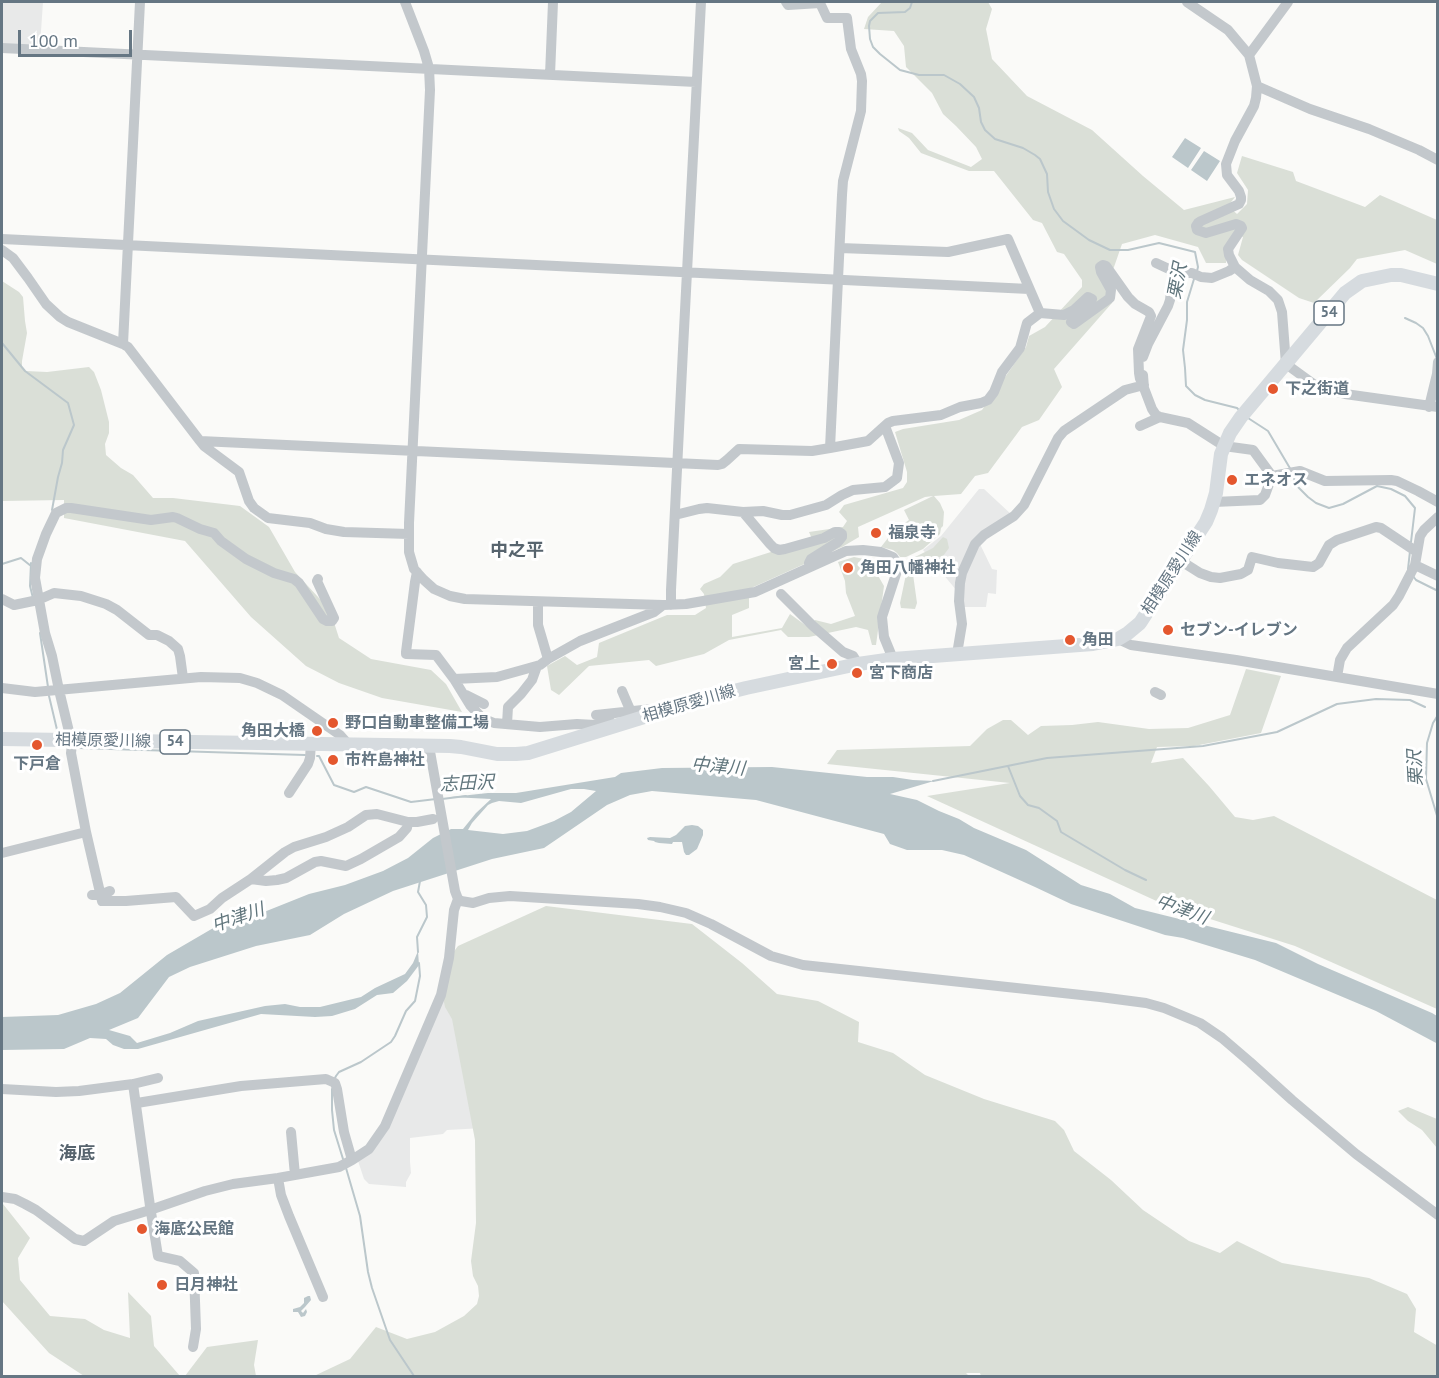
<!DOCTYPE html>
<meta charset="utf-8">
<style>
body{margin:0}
#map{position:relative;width:1439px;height:1378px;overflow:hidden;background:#fafaf8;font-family:"PT Sans",sans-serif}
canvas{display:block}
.frame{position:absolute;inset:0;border:3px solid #657683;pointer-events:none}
.scale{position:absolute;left:18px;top:30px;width:114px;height:27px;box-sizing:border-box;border:3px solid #657683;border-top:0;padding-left:8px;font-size:18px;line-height:21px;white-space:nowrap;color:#657683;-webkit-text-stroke:4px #fff;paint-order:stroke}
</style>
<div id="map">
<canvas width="1439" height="1378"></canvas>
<div class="frame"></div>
<div class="scale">100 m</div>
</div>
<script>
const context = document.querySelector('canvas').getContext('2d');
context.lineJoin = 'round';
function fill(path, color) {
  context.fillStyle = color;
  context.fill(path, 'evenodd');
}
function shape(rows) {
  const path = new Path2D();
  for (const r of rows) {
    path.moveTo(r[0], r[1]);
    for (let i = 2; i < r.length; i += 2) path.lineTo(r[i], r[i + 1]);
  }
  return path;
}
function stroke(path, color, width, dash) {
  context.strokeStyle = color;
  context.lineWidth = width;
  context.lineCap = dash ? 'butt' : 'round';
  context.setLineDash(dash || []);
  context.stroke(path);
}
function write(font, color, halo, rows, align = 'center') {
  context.font = font + ' "PT Sans","Noto Sans JP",sans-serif';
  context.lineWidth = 6;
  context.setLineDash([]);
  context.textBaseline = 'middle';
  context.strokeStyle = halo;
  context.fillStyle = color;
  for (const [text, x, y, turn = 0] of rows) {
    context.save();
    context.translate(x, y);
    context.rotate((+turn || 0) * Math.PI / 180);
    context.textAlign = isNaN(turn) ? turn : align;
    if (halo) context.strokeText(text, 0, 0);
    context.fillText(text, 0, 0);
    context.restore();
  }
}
fill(shape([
 [2,2,43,2,40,46,2,44],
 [979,489,984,489,1012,515,987,530,957,591,923,550,941,536],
 [979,542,992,569,997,570,996,594,988,593,986,607,962,607,962,582],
 [448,982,484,1128,447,1130,443,1134,410,1138,410,1162,411,1173,406,1182,406,1187,369,1184,364,1179,358,1161,368,1153]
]), '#e8e9e9');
fill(shape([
 [882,2,988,2,992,9,986,29,992,59,1027,96,1092,130,1143,176,1184,210,1235,197,1228,206,1237,214,1247,204,1248,190,1237,173,1242,156,1293,172,1296,181,1365,207,1380,195,1437,220,1437,264,1405,250,1357,259,1350,268,1314,303,1299,298,1242,260,1238,255,1243,237,1234,234,1226,252,1226,263,1206,263,1198,247,1155,235,1122,244,1114,267,1107,279,1112,303,1054,369,1062,387,1039,420,1022,427,988,473,975,476,961,494,934,496,940,503,944,512,943,526,941,528,940,534,923,549,906,557,900,557,897,553,893,550,881,547,888,538,889,534,909,520,904,510,933,496,925,497,858,527,859,537,842,547,749,589,749,608,732,615,732,637,782,628,790,614,808,627,815,620,831,624,855,616,846,593,845,581,838,562,854,557,869,560,884,586,876,645,872,645,868,630,856,627,809,637,788,637,781,630,729,640,704,654,656,666,649,660,589,666,559,695,551,690,547,666,565,656,577,665,597,657,599,643,667,615,695,615,706,608,704,594,700,589,704,584,720,577,733,564,812,539,809,532,843,527,847,521,839,512,844,505,903,488,907,482,907,472,895,432,903,429,959,420,982,410,1026,347,1029,336,1045,327,1082,287,1082,280,1064,254,1057,252,1042,223,1033,220,994,171,969,171,921,153,909,138,899,131,898,128,912,133,928,150,971,167,982,159,976,147,956,126,943,114,932,93,906,67,904,46,894,31,864,29,868,17],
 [2,281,19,292,23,297,25,321,27,333,22,361,22,367,26,371,47,372,89,367,94,372,101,390,109,422,109,433,105,444,106,455,121,468,133,475,153,498,173,498,240,506,269,527,295,572,330,610,339,638,371,659,431,670,446,684,462,712,382,698,339,683,306,666,251,617,185,541,64,518,64,500,2,501],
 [943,537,947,539,949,548,943,556,920,563,912,567,917,603,915,609,901,608,900,603,909,560,933,548],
 [1246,669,1281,676,1261,733,1194,746,1157,747,1151,763,1183,758,1209,786,1235,817,1253,820,1274,816,1437,900,1437,1009,1295,946,1163,904,927,796,1010,783,827,764,837,750,970,746,987,729,1003,720,1011,720,1028,735,1041,726,1072,725,1098,722,1149,729,1188,728,1230,715],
 [546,906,692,924,742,963,777,994,818,1001,859,1022,858,1042,893,1053,925,1075,984,1099,1055,1121,1064,1130,1074,1151,1111,1180,1143,1210,1189,1241,1220,1253,1237,1241,1282,1263,1369,1278,1407,1294,1416,1309,1414,1332,1438,1346,1437,1376,981,1376,980,1373,966,1373,969,1376,314,1376,350,1359,376,1327,407,1339,435,1332,464,1316,477,1304,479,1296,478,1286,473,1276,471,1261,476,1223,475,1140,452,1019,445,1007,442,992,452,954,458,946],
 [1408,1107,1437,1119,1437,1148,1422,1130,1408,1121,1398,1111],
 [2,1204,3,1204,30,1238,18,1258,20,1280,50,1316,85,1319,104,1330,130,1338,128,1292,151,1316,154,1346,180,1376,84,1376,49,1353,2,1301],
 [258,1340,254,1365,256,1376,185,1376,207,1347]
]), '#dadfd7');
fill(shape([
 [1185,138,1201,148,1188,168,1172,157],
 [1204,151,1220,161,1207,181,1191,170],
 [772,767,867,777,893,777,913,780,934,781,890,794,917,800,939,811,959,819,974,828,1026,850,1081,885,1110,894,1135,908,1276,943,1318,964,1432,1013,1437,1016,1438,1044,1376,1011,1255,960,1183,938,1165,935,1071,904,1035,887,964,855,942,850,907,850,890,844,884,834,756,800,652,791,630,795,607,805,544,848,492,859,393,891,344,914,310,935,256,946,190,967,169,977,138,1018,109,1030,130,1036,137,1043,170,1033,198,1021,265,1006,285,1004,300,1007,320,1007,361,997,375,988,405,974,413,963,418,951,419,965,407,981,393,993,377,995,355,1009,332,1016,315,1017,261,1014,138,1049,124,1049,113,1045,106,1039,90,1038,64,1049,2,1050,2,1017,58,1015,96,1004,120,993,167,955,215,927,244,920,309,894,345,885,383,871,408,858,433,838,451,829,463,829,476,813,491,799,451,797,488,793,516,793,615,777,621,773,662,768],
 [571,789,584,789,596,791,571,812,554,821,527,831,503,834,468,830,472,823,488,805,492,803,499,801,521,803],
 [692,825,698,826,703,830,703,835,697,849,689,855,686,855,684,852,682,842,673,842,672,844,659,843,655,842,654,841,648,840,647,838,650,837,670,838,676,835,685,826],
 [308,1296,310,1296,311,1300,305,1307,301,1311,303,1313,306,1309,307,1312,305,1316,301,1317,298,1312,293,1312,293,1309,300,1307,304,1303,304,1298]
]), '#bbc7cb');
stroke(shape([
 [912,2,910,8,905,12,878,13,870,21,869,26,870,39,873,47,880,54,900,70,919,75,944,75,960,84,974,97,979,108,981,122,985,130,995,139,1023,148,1035,155,1040,159,1047,174,1048,192,1054,209,1063,221,1089,240,1110,250,1128,250,1159,243,1195,252,1198,267,1197,271],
 [1194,279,1187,302,1187,320,1183,350,1185,368,1186,386,1195,395,1205,400,1237,408,1239,410],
 [1405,318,1416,323,1423,328,1428,336,1437,359],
 [2,343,25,371,68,403,74,425,63,450,62,463,58,477,52,510],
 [1248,418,1268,431,1291,470],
 [1293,475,1296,485,1308,497,1316,503,1329,508,1343,504,1377,486,1391,489,1405,496,1415,508,1411,542],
 [31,563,30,586,33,598],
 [2,564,21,558,31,566],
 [1408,569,1410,551],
 [1413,576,1416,580,1438,591],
 [40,633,48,687],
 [49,696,58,734],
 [1438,715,1433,723,1427,743,1426,779,1438,819],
 [78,748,305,755],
 [317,756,319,756,334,785,354,792,366,787,411,802,436,799],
 [1008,766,1020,796,1028,805,1039,808,1057,821,1061,832,1125,870,1146,880],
 [933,781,1047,758,1203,746,1277,732,1337,704,1376,699,1410,700,1425,707],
 [442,799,466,796],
 [418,952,417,937,427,917,426,905,418,892,420,881],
 [334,1080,336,1076,339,1072,361,1062,391,1042,395,1036,406,1011,415,1001,420,976,419,963],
 [332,1089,332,1110,334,1130,343,1159],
 [346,1168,360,1216,368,1272,372,1288,390,1340,414,1376]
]), '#bbc7cb', 2);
stroke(shape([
 [140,2,123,344,128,347,200,441,718,465,722,464,727,460,739,449,812,451,830,448,842,195,843,181,861,111,862,81,861,74,851,49,847,18,827,18,820,3,788,5,786,2],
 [405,2,424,51,429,68,430,90,409,523,409,552,414,569,424,580,434,589,450,596,465,599,663,605,686,604,755,592,846,551,863,550,881,552,893,557,897,563,897,571,882,617,884,637,893,659],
 [1187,2,1228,30,1249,55],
 [1288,2,1249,55,1257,86,1310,109,1369,129,1419,150,1438,160],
 [2,48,696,82],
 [550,75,553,2],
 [2,239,1029,289],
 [840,248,948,252,1008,239,1040,313,1064,315,1074,310,1088,297,1092,299,1091,302,1072,320,1071,322,1074,324,1110,298,1111,290,1101,272,1100,267,1103,265,1106,266,1128,297,1135,304,1149,312,1151,316,1138,349,1139,373,1140,379,1143,380],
 [2,250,13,258,28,278,46,304,60,317,68,322,123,344],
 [1235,267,1229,255,1228,249,1242,228,1241,226,1236,224,1206,233,1197,230,1196,226,1198,223,1201,221,1239,204,1241,200,1241,197,1239,191,1227,175,1226,164,1235,141,1254,106,1256,98,1257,86],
 [1173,273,1192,273,1201,277,1212,278,1229,271,1235,267,1250,280,1269,291,1278,300,1282,312,1286,364,1319,388,1345,394,1438,407],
 [1143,357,1148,344,1168,306,1170,300,1173,273,1171,270,1156,263],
 [1143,375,1144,388,1152,409,1156,415,1160,417,1188,423,1224,446,1253,450,1272,476,1265,495,1260,500,1214,502],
 [1429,407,1437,374,1438,362],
 [1140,426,1160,417],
 [200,441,204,446,239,472,249,501,254,508,268,518,310,523,326,529,344,532,409,534],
 [830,448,868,441,888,423,893,421,941,415,960,407,981,403,988,400,994,392,1002,372,1020,348,1027,323,1040,313],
 [1272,476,1300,471,1325,481,1391,480,1397,481,1418,491,1438,502],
 [743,512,770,544,774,548,779,550,785,549,824,538,835,532,839,532,842,534,842,537,838,542,811,559,809,563,811,566],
 [675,515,699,509,707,508,743,512,763,511,782,515,790,515,826,505,842,495,853,490,885,487,897,478,899,463,885,426],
 [1181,561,1200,573,1211,577,1220,578,1241,574,1248,570,1252,557,1278,563,1313,567,1319,563,1329,545,1337,540,1376,527,1381,528,1417,552],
 [1415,565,1438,576],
 [417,572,415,582,406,652,406,654,436,655,454,679,470,705,482,718,494,723,540,727,577,724,595,725,610,721],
 [781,594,813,626,843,652,853,656,858,664],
 [2,599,14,605,38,600,54,593,81,596,106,604,117,610,149,635,157,635,169,641,178,649,180,656,183,678],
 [671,605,671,590,683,349,701,2],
 [1118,639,1131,645,1236,660,1438,694],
 [957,654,962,624,959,601,960,583,962,573,975,544,984,535,1014,516,1024,505,1058,438,1064,431,1125,390,1144,385],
 [548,659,580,641,654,612,663,605],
 [1337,677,1340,660,1347,648,1393,605,1399,596,1415,565,1420,536,1424,530,1438,517],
 [454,679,497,677,540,665,548,659,538,625,538,602],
 [2,688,35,692,201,677,240,678,257,683,282,695,340,735,348,744],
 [622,691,631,712],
 [1155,692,1161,695],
 [466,695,484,704],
 [596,715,652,709],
 [507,724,508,707,521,694,532,680,537,666],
 [429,746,455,891,458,899,461,901,473,903,489,898,510,896,638,904,660,907,686,913,711,924,771,956,803,965,1100,997,1146,1003,1164,1008,1200,1023,1222,1038,1250,1062,1292,1100,1356,1154,1438,1215],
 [289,793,308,764,310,758,311,743],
 [86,832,102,901,126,901,176,897,194,916,210,909,222,898,251,879,285,852,294,847,326,837,348,827,366,815,377,814,408,822,417,822,433,819],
 [2,853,86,832,71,753,72,744,59,690,52,656,45,633,35,578,37,559,46,534,56,513,66,508,71,508,151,520,173,517,177,518,200,529,214,533,221,541,246,559,274,573,294,579,299,583,323,619,327,621,332,621,334,618,317,581,318,579],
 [251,879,266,881,277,880,286,878,315,862,321,861,346,866,361,859,399,837,407,828,408,822],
 [92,895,100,895,110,891],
 [133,1084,150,1206,158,1256,180,1261,194,1273,196,1329,193,1347],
 [2,1089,56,1092,79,1091,133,1084,158,1078],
 [137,1103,241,1086,326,1079,335,1083,337,1089,344,1132,352,1160],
 [291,1132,295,1175],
 [278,1178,281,1195,289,1216,323,1297],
 [2,1197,15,1199,25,1204,36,1210,75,1239,84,1241,114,1221,150,1210,205,1191,233,1184,278,1178,339,1167,352,1160,369,1149,385,1126,441,995,449,958,454,910,458,899]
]), '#c3c8cc', 10);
stroke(shape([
 [2,739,450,746,461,747,497,754,516,754,528,753,702,699,746,688,858,664,893,659,1093,644,1118,639,1128,633,1140,623,1206,522,1211,510,1216,493,1221,454,1230,433,1241,417,1345,293,1362,281,1391,275,1401,275,1438,284]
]), '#d6dbdf', 14);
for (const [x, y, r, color] of [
 [1273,389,6,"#e4572e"],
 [1232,480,6,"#e4572e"],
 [876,533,6,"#e4572e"],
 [848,568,6,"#e4572e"],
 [1168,630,6,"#e4572e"],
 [1070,640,6,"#e4572e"],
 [832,664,6,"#e4572e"],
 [857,673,6,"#e4572e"],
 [333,723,6,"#e4572e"],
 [317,731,6,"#e4572e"],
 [37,745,6,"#e4572e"],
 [333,760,6,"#e4572e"],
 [142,1229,6,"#e4572e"],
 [162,1285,6,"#e4572e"]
]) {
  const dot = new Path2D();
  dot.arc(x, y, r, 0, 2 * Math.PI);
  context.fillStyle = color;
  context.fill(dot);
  stroke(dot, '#fff', 2);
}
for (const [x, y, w] of [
 [1329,313,30],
 [175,742,30]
]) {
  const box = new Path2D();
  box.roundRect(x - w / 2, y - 12, w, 24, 4.5);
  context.fillStyle = '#fff';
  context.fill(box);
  stroke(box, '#657683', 1.5);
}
write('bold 15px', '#657683', null, [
 ["54",1329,313],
 ["54",175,742]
]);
write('bold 16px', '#657683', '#fff', [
 ["下之街道",1285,389],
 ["エネオス",1244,480],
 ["福泉寺",888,533],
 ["角田八幡神社",860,568],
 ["セブン-イレブン",1180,630],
 ["角田",1082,640],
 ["宮上",820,664,"right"],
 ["宮下商店",869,673],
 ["野口自動車整備工場",345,723],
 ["角田大橋",305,731,"right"],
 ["市杵島神社",345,760],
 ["下戸倉",37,764,"center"],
 ["海底公民館",154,1229],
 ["日月神社",174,1285]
], 'left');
write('16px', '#657683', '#fff', [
 ["相模原愛川線",1172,573,-57],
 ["相模原愛川線",689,704,-16],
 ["相模原愛川線",103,741,1]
]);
write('italic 18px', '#60757c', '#fff', [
 ["栗沢",1178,281,-79],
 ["中津川",718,767,5],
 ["栗沢",1416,768,-93],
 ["志田沢",467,784,-3],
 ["中津川",1182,910,20],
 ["中津川",238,918,-19]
]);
write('bold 18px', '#57646e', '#fff', [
 ["中之平",517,551],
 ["海底",77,1154]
]);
</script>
